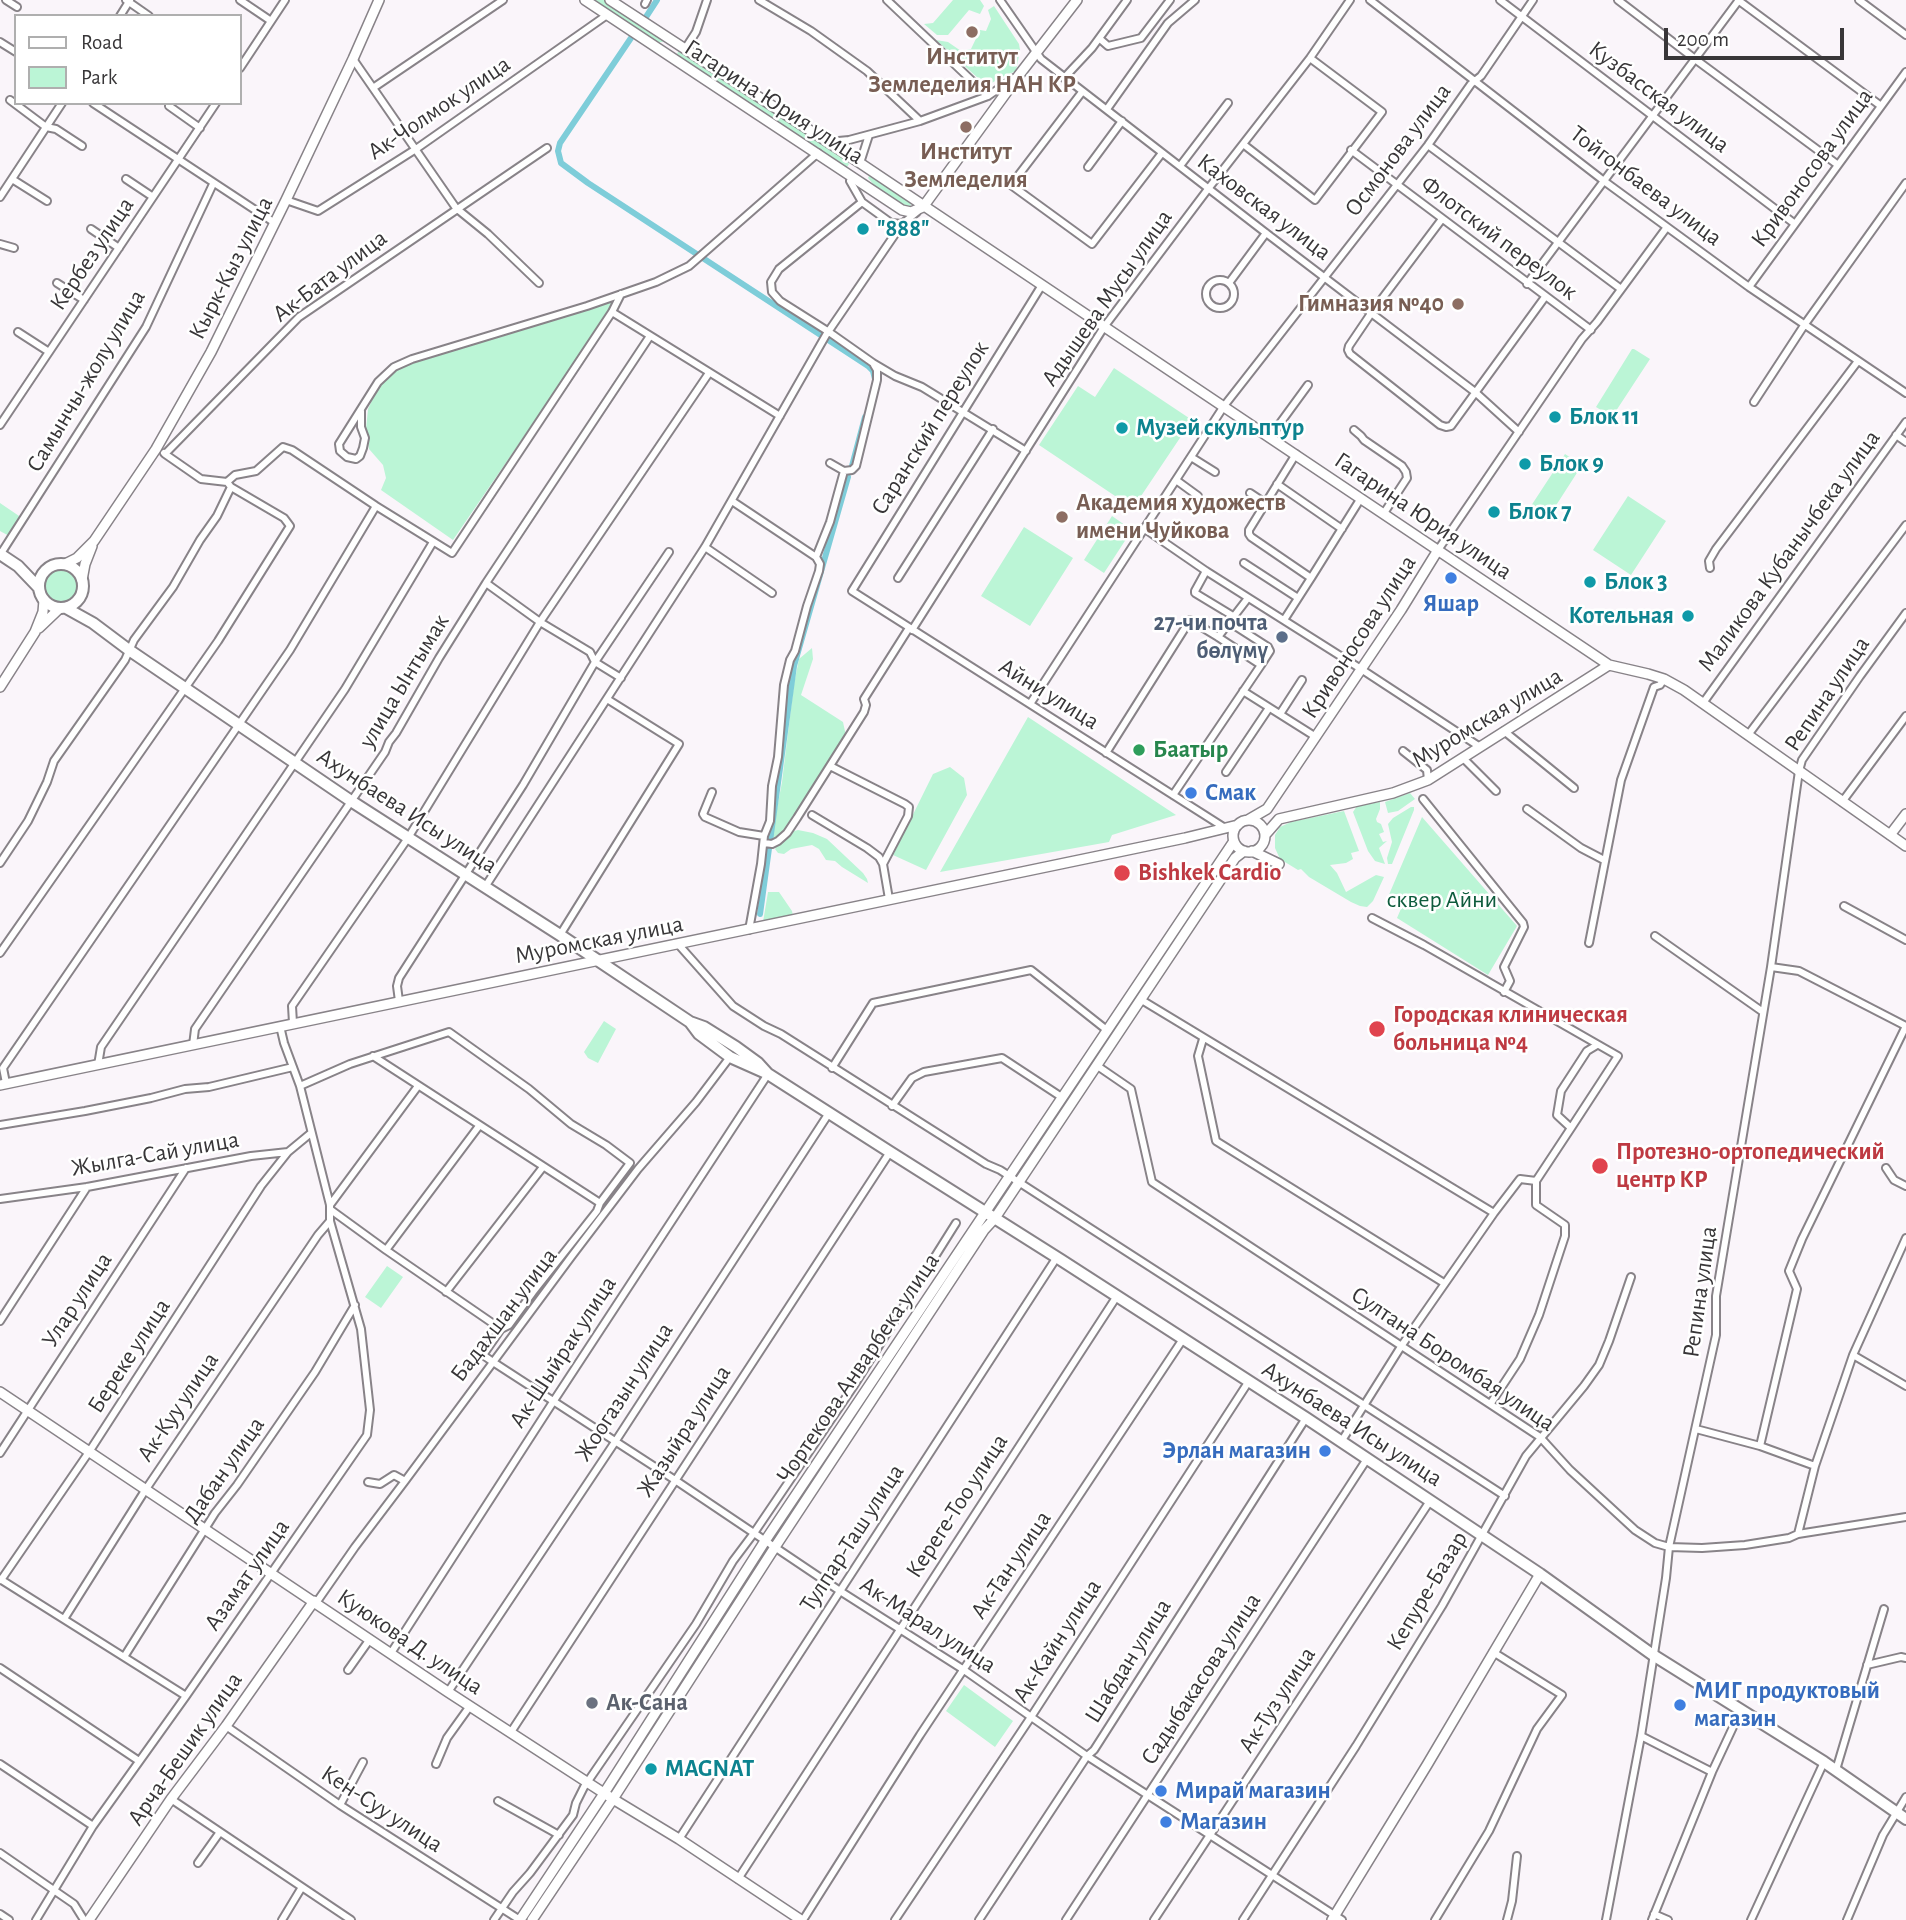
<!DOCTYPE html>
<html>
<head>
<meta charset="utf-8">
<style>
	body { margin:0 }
	#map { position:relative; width:1906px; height:1920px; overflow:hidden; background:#faf5fa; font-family:"Alegreya Sans",sans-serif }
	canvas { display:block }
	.legend { position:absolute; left:14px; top:14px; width:228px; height:91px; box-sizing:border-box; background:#fff; border:2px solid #afafaf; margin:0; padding:9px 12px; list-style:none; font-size:21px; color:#383638 }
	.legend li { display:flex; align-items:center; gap:14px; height:35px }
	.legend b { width:35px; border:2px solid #afafaf }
	.scale { position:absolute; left:1664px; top:28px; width:180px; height:32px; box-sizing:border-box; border:4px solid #383638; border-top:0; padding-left:9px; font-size:21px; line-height:24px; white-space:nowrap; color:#383638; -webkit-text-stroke:5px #fff; paint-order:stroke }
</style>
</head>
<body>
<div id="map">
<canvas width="1906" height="1920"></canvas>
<ul class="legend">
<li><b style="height:9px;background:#fff"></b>Road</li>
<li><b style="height:19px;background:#bbf5d6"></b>Park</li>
</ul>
<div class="scale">200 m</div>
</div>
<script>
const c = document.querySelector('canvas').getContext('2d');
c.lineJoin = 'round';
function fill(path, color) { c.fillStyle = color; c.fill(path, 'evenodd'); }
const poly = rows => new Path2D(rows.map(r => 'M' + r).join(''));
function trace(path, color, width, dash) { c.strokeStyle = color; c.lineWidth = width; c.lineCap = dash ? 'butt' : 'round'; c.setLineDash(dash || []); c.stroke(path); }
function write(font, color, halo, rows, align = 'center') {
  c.font = font + ' "Alegreya Sans",sans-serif'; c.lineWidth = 5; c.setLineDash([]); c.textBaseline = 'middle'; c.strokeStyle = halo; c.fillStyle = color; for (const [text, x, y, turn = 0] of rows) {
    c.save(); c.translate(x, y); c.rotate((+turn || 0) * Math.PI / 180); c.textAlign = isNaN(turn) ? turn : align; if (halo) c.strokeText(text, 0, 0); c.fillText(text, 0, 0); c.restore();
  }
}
fill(poly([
	[593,0,605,0,660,37,663,42,658,42,650,38],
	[953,0,980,0,984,6,980,14,969,10,948,35,937,35,924,24,933,23],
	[994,6,1019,44,1020,50,1016,71,1002,77,990,84,979,79,936,40,948,42,961,51,971,49,980,30,986,31,991,19,988,10],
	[678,52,683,53,845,159,849,164,847,167,843,167,686,62,677,54],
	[869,176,876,178,909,201,911,205,909,207,901,205,874,185,868,178],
	[615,301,605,318,453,540,381,490,386,478,383,465,369,449,366,429,368,409,378,387,390,373,407,365,542,324],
	[1632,349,1634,349,1650,359,1612,417,1596,407],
	[1114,368,1192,420,1133,508,1039,445,1078,386,1095,397],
	[1565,454,1582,465,1546,521,1529,509],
	[1628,496,1666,521,1631,575,1593,550],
	[0,503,22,518,11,537,0,531],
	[1112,516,1132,530,1104,573,1084,560],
	[1024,527,1073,558,1030,626,981,596],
	'43 586a18 18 0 1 1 36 0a18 18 0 1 1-36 0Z',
	[812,648,813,659,801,695,843,722,846,736,833,755,821,778,789,827,779,837,771,841,782,782,794,684,799,659],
	[1028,717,1176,815,1112,835,1109,842,940,872],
	[950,767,964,778,967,795,926,870,893,855,933,774],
	[1410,793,1415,799,1398,811,1388,813,1385,802],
	[1380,802,1380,809,1376,819,1377,822,1381,824,1384,832,1379,834,1383,842,1387,841,1379,848,1385,864,1375,861,1368,851,1353,812,1357,806],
	[1411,807,1414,807,1414,810,1392,864,1388,864,1387,858,1392,842,1388,824,1393,818],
	[1344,811,1359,851,1351,853,1353,859,1346,863,1330,865,1337,873,1346,892,1376,875,1384,877,1373,901,1367,907,1360,906,1351,902,1309,877,1301,869,1298,870,1280,859,1275,848,1275,835,1280,827,1291,822],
	[1422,817,1517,926,1488,975,1397,918,1403,904,1388,897],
	[798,830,813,833,827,839,863,873,867,879,868,883,842,867,835,861,826,860,819,849,812,845,791,849,784,854,778,853,775,849,778,844,791,832],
	[768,892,779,892,792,911,793,916,763,922],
	[604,1021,616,1029,598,1063,588,1058,584,1052],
	[387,1266,403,1277,381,1308,365,1297],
	[964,1685,1013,1721,995,1747,946,1711]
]), '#bbf5d6');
trace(poly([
	[646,17,657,0],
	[631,38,560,143,558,151,561,163,588,183,868,366,873,371,875,379],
	[852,466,865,417],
	[760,914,794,666,848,477]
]), '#7ecdd9', 6);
const street = poly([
	[6,0,17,7],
	[126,0,149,16],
	[240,0,271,21],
	[759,0,811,31,867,71,920,121],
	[887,0,988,96],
	[1000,0,1041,59,1266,233,1475,392,1519,432],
	[1370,0,1604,181,1749,287,1906,393],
	[1500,0,1795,224],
	[1618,0,1695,59,1838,165],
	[1738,0,1881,106],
	[1859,0,1906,35],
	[645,4,647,0],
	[120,16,130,0],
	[1100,39,1108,46,1141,38,1170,0],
	[0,42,16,52],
	[685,49,696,32,707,0],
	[353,59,456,208,488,234,539,283],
	[240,68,285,0],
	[1064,78,1092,48,1127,0],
	[373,88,503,0],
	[1082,92,1011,185,1092,244,1162,153],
	[10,100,46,127,56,129,82,146],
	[93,103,275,223],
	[169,106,200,128],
	[1107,109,1168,23,1195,0],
	[828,142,849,140,920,121,988,96,1014,78],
	[1243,144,1315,200,1382,112,1310,58],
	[1428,145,1621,289],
	[1351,150,1591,330],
	[860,163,869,135],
	[1180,166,1228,103],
	[1088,167,1122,121],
	[853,177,850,181,862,202,891,223,902,224],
	[12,179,47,201],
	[126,179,153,197],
	[0,197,62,103],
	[286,200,318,211,416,149,607,15],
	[862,202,779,269,771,282,772,292,780,301,829,332,873,363,895,376,922,387,1026,451],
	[1442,219,1372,312,1349,346,1348,350,1350,354,1440,425,1446,427,1451,426,1545,297],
	[91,229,119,248],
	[0,244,14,248],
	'1206 294a14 14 0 1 1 28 0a14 14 0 1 1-28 0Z',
	[57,283,84,300],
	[1229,283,1266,233],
	[1527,284,1739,0],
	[1042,285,852,591,1225,828],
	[1749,287,1906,72],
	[612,312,780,416],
	[18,332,49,352],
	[1754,402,1805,324,1906,183],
	[361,411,361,427,365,438,363,448,360,456,356,459,347,457,340,451,339,444,378,382,394,367,412,359,587,306,656,282,689,266,818,153],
	[0,425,216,103],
	[1354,430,1361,436,1364,440,1402,466,1406,472,1407,478,1384,513],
	[1896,435,1906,442],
	[1270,437,1308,385],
	[164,453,165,454,299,317,547,148],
	[1296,454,1249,530,1249,534,1251,537,1311,578,1361,498],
	[1191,457,1215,472],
	[830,463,844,471,852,470,856,466,877,380,877,370,874,365],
	[1176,480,1198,496],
	[227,482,235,475,256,471,283,447,292,450,376,506,452,553,612,312,621,294],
	[1277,484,1342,529],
	[1250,493,1265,503],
	[732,501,816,557,830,522,844,471],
	[1145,529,1206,571,1361,669,1480,747],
	[705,547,772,593],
	[1438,550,1582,339,1597,322,1667,227],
	[0,555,146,327,213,184],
	[1244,563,1298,598],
	[1710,568,1709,561,1716,549,1858,361],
	[1206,571,1195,591,1195,593,1233,616],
	[898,578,993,429],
	[486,583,540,622,590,652,595,662,621,678],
	[1284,620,1311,578],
	[1229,622,1268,647,1270,651,1261,665],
	[912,630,1104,327,1208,189,1310,58,1350,0],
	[1218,637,1248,598],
	[1243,691,1316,737],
	[1703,703,1906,422],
	[1030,704,1224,406,1428,145,1471,84,1481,76,1533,0],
	[1280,714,1302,680],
	[1504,731,1574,788],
	[1748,735,1906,525],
	[1403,751,1427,770,1428,780],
	[1106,753,1190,620,1218,637,1261,665,1173,795],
	[1463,758,1496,791],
	[830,766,905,804,909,807,908,816,883,864],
	[1226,772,1269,708],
	[712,792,703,814,705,817,739,832,764,836],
	[1423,799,1523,923,1524,927,1504,967,1510,981,1504,992],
	[1842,802,1906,716],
	[1527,809,1581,848,1604,860],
	[812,815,867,848,879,857,883,864,889,899],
	[764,843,772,844,778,841,787,833,797,818,864,712,866,705,864,699,909,628],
	[0,863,28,821,47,782,54,761,125,660,134,640,173,587,200,540,217,516,231,487],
	[485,887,705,547,826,335,902,224,917,212],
	[1844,906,1906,940],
	[1372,918,1424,945,1618,1056,1571,1128,1557,1115,1561,1091,1587,1051,1597,1045],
	[749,930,761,864,764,836,770,821,772,786,778,757,784,685,790,660,795,651,807,606,819,571,820,564,816,557],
	[560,935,679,744,607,699],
	[1655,936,1763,1012],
	[1589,943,1621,780,1654,687,1660,685,1664,679],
	[678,944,733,1006,764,1026,781,1034,986,1164,1000,1170,1505,1496],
	[0,953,218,641,290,526,284,518,231,487,227,482,201,479,165,454],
	[1140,999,1494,1213],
	[399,1001,397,986,399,978,523,785,595,662,669,552],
	[293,1023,292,1006,408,838,540,622,709,373],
	[1203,1039,1198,1056,1216,1141,1444,1283],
	[193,1045,195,1029,385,752,389,742,396,733,439,658,486,583,650,336],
	[373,1056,600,1203],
	[98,1065,101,1047,345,689,433,542],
	[1096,1065,1131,1089,1152,1182,1540,1437,1570,1470,1635,1530,1655,1543,1669,1547,1702,1548,1745,1545,1789,1538,1798,1534,1906,1517],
	[832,1068,873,1003,1031,970,1108,1031],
	[6,1083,3,1068,290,650,376,506],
	[300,1086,350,1064,449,1032,529,1089,571,1124,606,1145,630,1163,600,1203,597,1211,533,1292,509,1325,501,1329,386,1250,331,1210],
	[892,1106,912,1078,924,1072,1002,1058,1063,1098],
	[0,1125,85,1111,151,1098,185,1089,209,1087,293,1067],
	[1886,1168,1894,1180,1906,1186],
	[0,1199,87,1187,251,1156,288,1152,311,1133],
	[330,1205,418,1086],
	[386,1250,479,1126],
	[446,1292,543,1167],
	[0,1321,87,1187],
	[501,1329,483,1355,493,1362,675,1480,840,1591,964,1670,1087,1756,1342,1920],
	[1853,1355,1906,1386],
	[1491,1403,1520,1359,1539,1315,1565,1236,1565,1225,1536,1205,1536,1181],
	[1696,1429,1760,1446,1815,1466],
	[1341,1442,1402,1345,1494,1213,1520,1179,1536,1181,1571,1128],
	[1760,1446,1797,1289,1789,1271,1802,1239,1906,1026,1799,971,1771,967],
	[0,1453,186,1168],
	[368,1482,380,1484,394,1475,405,1481],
	[1798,1534,1815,1466,1853,1355,1906,1238],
	[0,1579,186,1696],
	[1,1580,89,1452,261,1186,288,1152],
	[316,1603,355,1547,405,1481,571,1257,638,1169,696,1102,730,1057],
	[64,1619,146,1489,318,1235,330,1221],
	[391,1653,553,1402,768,1074],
	[124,1657,215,1513,237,1485,315,1372,355,1305],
	[1867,1665,1901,1657,1906,1658],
	[0,1668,139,1761],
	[348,1670,370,1639],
	[448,1692,615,1442,829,1113],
	[226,1726,340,1805,520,1920],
	[511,1732,890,1152],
	[1641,1736,1712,1772],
	[0,1764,93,1826],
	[436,1764,447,1738,470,1706],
	[1836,1770,1884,1609],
	[171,1799,351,1920],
	[498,1801,559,1835],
	[340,1805,363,1762],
	[679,1839,1057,1257],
	[0,1853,74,1904,84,1920],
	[198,1863,220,1832],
	[738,1879,1117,1296],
	[0,1914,9,1920],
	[1654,1914,1668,1920],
	[36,1920,93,1826,186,1696,367,1435,370,1410,361,1329,330,1221,330,1205,300,1086,284,1043,280,1026],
	[282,1920,302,1887],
	[494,1920,513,1892,530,1873,573,1815,576,1803,584,1787,696,1624,733,1561,754,1533,853,1387,956,1223],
	[803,1920,920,1735,1183,1339],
	[895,1920,1031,1717,1249,1381],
	[979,1920,1087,1756,1094,1750,1306,1418],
	[1066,1920,1367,1459],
	[1154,1920,1430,1501],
	[1243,1920,1356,1746,1442,1606,1526,1456,1584,1386,1599,1365,1609,1341,1631,1277],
	[1435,1920,1489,1831,1537,1729,1562,1695,1493,1652],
	[1507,1920,1512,1901,1517,1856],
	[1606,1920,1641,1736,1666,1578,1669,1547,1716,1335,1716,1296,1771,967,1799,771,1802,760,1860,676,1906,613],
	[1652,1920,1712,1772,1741,1710],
	[1751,1920,1824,1762],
	[1847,1920,1883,1835,1906,1797]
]);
const secondary = poly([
	[585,0,902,210,911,212,923,207],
	[610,0,860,163,1609,665,1648,674,1664,679,1684,690,1906,846],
	[923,207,1019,75,1077,0],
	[65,564,77,558,94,541,156,449,211,352,286,200,353,59,379,0],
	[82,580,85,564,92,546],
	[39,628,60,608],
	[0,687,35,632,43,612,44,600],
	[1248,820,1267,809,1401,610,1438,550],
	'1233 836a16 16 0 1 1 32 0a16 16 0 1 1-32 0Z',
	[1265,835,1279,819,1393,793,1428,780,1609,665],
	[1890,835,1906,814],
	[1252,851,1279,864],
	[0,1085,1185,838,1238,825],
	[0,1392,448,1692,613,1799,679,1839,801,1920],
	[89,1920,171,1799,226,1726,314,1601],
	[520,1920,601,1798,765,1541,1234,841],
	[532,1920,613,1799,775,1547,984,1230,995,1218,1235,858,1244,851],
	[1332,1920,1427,1765,1540,1574]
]);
const primary = poly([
	[0,554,18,566,39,588],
	'39 586a22 22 0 1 1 44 0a22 22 0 1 1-44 0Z',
	[66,608,93,623,129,650,351,801,560,935,690,1022,704,1027,736,1047,758,1063,768,1074,890,1152,1061,1260,1306,1418,1540,1574,1653,1655,1824,1762,1906,1819],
	[690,1022,699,1034,730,1057,766,1073]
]);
trace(street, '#888388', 10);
trace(secondary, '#888388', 12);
trace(primary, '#888388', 14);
trace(street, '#fff', 6);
trace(secondary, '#fff', 9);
trace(primary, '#fff', 10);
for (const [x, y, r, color] of [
	[972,32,7,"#8d6e63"],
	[966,127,7,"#8d6e63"],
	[863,229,7,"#0f9aa8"],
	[1458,304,7,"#8d6e63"],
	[1555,417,7,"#0f9aa8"],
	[1122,428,7,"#0f9aa8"],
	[1525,464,7,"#0f9aa8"],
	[1494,512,7,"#0f9aa8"],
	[1062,517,7,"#8d6e63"],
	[1451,578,7,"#3f7fe0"],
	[1590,582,7,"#0f9aa8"],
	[1688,616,7,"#0f9aa8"],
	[1282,637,7,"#5c6f8a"],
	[1139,750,7,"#2e9e5b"],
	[1191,793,7,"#3f7fe0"],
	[1122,873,9,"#e0444e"],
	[1377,1029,9,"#e0444e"],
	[1600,1166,9,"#e0444e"],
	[1325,1451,7,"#3f7fe0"],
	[592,1703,7,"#6b7280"],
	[1680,1705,7,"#3f7fe0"],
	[651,1769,7,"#0f9aa8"],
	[1161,1791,7,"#3f7fe0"],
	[1166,1822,7,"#3f7fe0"]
]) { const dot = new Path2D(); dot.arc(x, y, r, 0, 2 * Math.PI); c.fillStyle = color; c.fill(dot); trace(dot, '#fff', 2.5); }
write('bold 24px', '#785e54', '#fff', [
	["Институт",972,57],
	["Земледелия НАН КР",972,85],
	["Институт",966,152],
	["Земледелия",966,180],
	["Гимназия №40",1444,304,"right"],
	["Академия художеств",1076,503,"left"],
	["имени Чуйкова",1076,531,"left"]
]);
write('24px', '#383638', '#fff', [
	["Кузбасская улица",1659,97,37],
	["Гагарина Юрия улица",774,102,33],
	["Ак-Чолмок улица",439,108,-34],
	["Осмонова улица",1398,150,-53],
	["Кривоносова улица",1812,168,-54],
	["Тойгонбаева улица",1646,186,37],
	["Каховская улица",1264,207,37],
	["Флотский переулок",1499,238,37],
	["Кербез улица",92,254,-56],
	["Кырк-Кыз улица",231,268,-63],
	["Ак-Бата улица",330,276,-37],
	["Адышева Мусы улица",1107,298,-55],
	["Самынчы-жолу улица",86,381,-59],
	["Саранский переулок",930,428,-58],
	["Гагарина Юрия улица",1423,516,34],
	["Маликова Кубанычбека улица",1789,551,-54],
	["Кривоносова улица",1359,637,-57],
	["улица Ынтымак",404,681,-59],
	["Айни улица",1049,694,32],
	["Репина улица",1827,694,-56],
	["Муромская улица",1487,718,-31],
	["Ахунбаева Исы улица",407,811,33],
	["Муромская улица",599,940,-11],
	["Жылга-Сай улица",155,1154,-10],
	["Репина улица",1700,1292,-82],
	["Улар улица",77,1300,-57],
	["Бадахшан улица",504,1315,-53],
	["Ак-Шыйрак улица",563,1352,-57],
	["Береке улица",129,1356,-57],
	["Султана Боромбая улица",1453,1359,34],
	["Чортекова Анварбека улица",858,1368,-56],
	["Жоогазын улица",624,1392,-57],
	["Ак-Куу улица",178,1407,-56],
	["Ахунбаева Исы улица",1352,1424,33],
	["Жазыйра улица",684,1431,-57],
	["Дабан улица",224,1470,-55],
	["Кереге-Тоо улица",957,1506,-57],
	["Тулпар-Таш улица",852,1538,-57],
	["Ак-Тан улица",1011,1565,-56],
	["Азамат улица",247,1575,-55],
	["Кепуре-Базар",1427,1591,-59],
	["Ак-Марал улица",928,1625,33],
	["Ак-Кайн улица",1057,1641,-57],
	["Куюкова Д. улица",410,1642,34],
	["Шабдан улица",1128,1661,-58],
	["Садыбакасова улица",1201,1679,-57],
	["Ак-Туз улица",1277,1700,-57],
	["Арча-Бешик улица",185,1749,-55],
	["Кен-Суу улица",382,1809,33]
]);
write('bold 24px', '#0d838f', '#fff', [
	["\"888\"",877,229],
	["Блок 11",1569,417],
	["Музей скульптур",1136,428],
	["Блок 9",1539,464],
	["Блок 7",1508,512],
	["Блок 3",1604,582],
	["Котельная",1674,616,"right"],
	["MAGNAT",665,1769]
], 'left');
write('bold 24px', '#366cbe', '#fff', [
	["Яшар",1451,604,"center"],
	["Смак",1205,793],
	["Эрлан магазин",1311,1451,"right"],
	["МИГ продуктовый",1694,1691],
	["магазин",1694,1719],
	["Мирай магазин",1175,1791],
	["Магазин",1180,1822]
], 'left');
write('bold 24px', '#4e5e75', '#fff', [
	["27-чи почта",1268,623],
	["бөлүмү",1268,651]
], 'right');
write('bold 24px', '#27864d', '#fff', [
	["Баатыр",1153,750]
], 'left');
write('bold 24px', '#be3a42', '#fff', [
	["Bishkek Cardio",1138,873],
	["Городская клиническая",1393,1015],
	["больница №4",1393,1043],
	["Протезно-ортопедический",1616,1152],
	["центр КР",1616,1180]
], 'left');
write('24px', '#0e5c3d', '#fff', [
	["сквер Айни",1442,900]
]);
write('bold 24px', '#5b616d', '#fff', [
	["Ак-Сана",606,1703]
], 'left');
</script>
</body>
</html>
